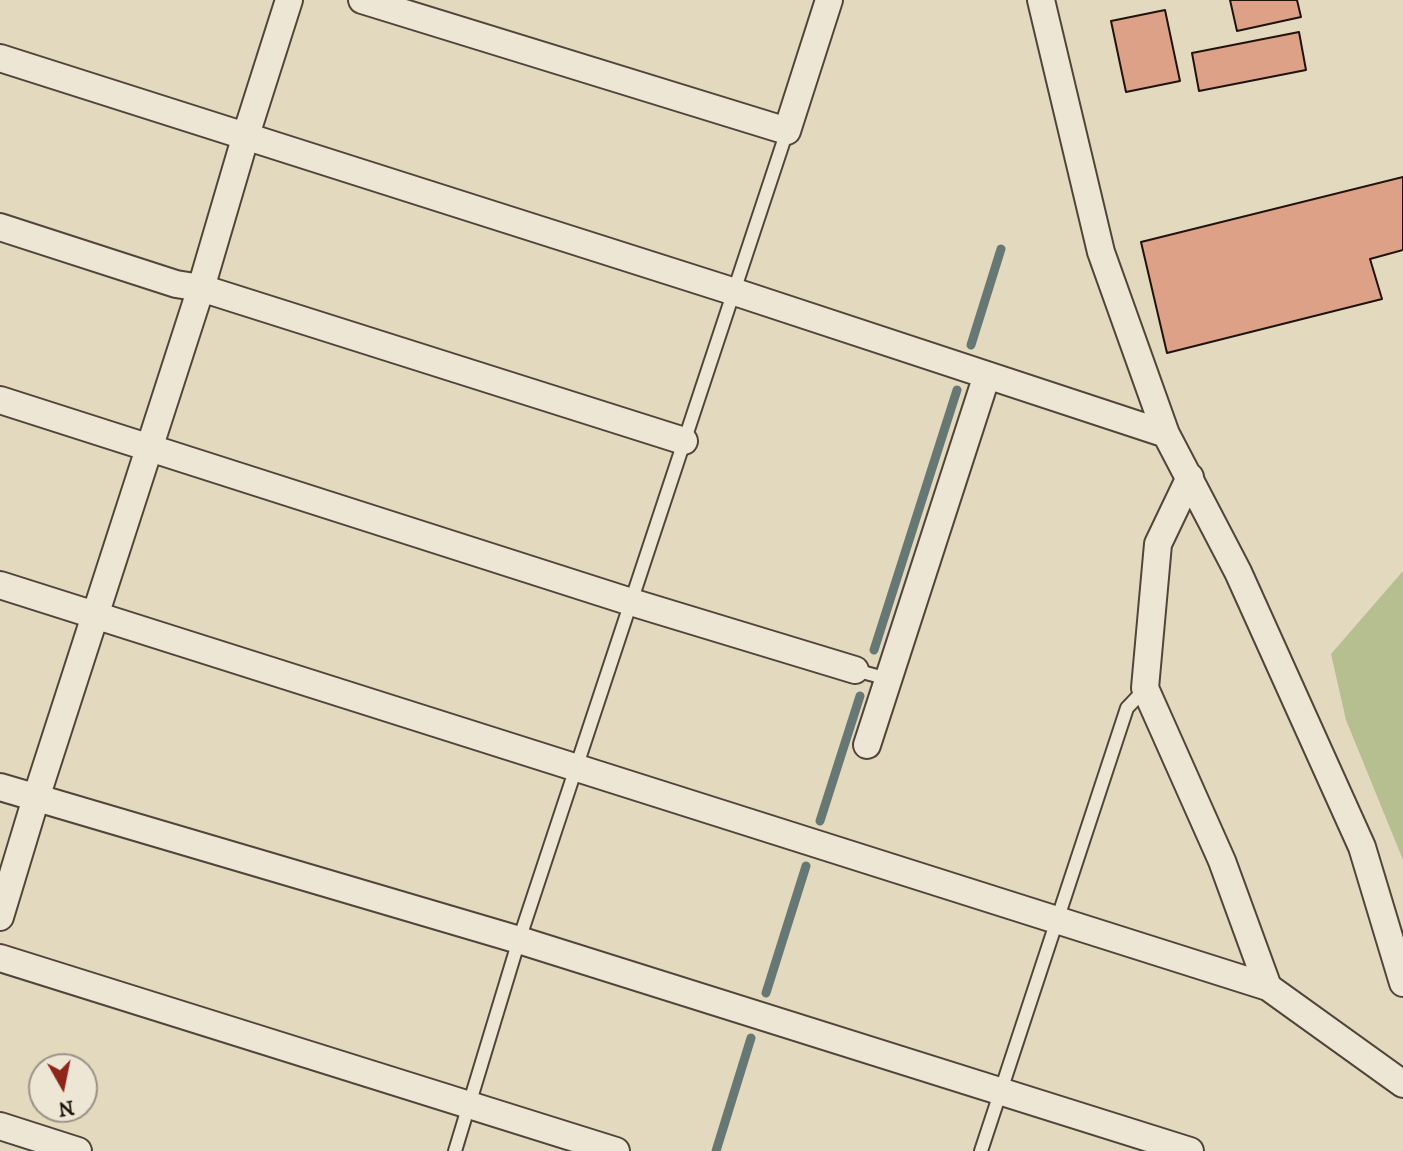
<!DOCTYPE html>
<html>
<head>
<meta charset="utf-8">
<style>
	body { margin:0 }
	#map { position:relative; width:1403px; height:1151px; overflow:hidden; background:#e3d9be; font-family:"IM FELL DW Pica",serif }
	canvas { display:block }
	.north { position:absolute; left:28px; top:1053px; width:70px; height:70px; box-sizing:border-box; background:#ede6d5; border:2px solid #9b9285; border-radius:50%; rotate:171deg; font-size:19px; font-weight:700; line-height:28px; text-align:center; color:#20130e }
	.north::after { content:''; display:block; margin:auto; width:24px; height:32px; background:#8f2418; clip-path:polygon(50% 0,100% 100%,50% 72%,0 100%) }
</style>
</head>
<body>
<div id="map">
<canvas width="1403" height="1151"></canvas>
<div class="north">N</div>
</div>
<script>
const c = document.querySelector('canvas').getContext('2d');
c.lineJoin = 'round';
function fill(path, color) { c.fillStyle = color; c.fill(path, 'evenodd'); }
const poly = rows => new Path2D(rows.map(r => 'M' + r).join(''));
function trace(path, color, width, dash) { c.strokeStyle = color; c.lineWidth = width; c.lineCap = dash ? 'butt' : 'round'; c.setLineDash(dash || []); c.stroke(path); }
fill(poly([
	[1403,571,1403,860,1346,720,1331,654]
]), '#b6bf90');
trace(poly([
	[971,345,1001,249],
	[874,650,957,390],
	[820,821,860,696],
	[766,993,806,866],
	[716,1151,751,1038]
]), '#677773', 9);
const building = poly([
	[1230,0,1297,0,1301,17,1237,31,1230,0],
	[1165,10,1180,81,1126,92,1111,21,1165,10],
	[1299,32,1306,70,1199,91,1192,53,1299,32],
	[1403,177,1403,250,1370,259,1382,299,1167,353,1141,242,1403,177]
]);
fill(building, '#dca187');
trace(building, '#20130e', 2);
const lane = poly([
	[855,670,888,679],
	[455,1151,519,940,787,131],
	[981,1151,1127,708,1145,689]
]);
const street = poly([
	[362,0,787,131,829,0],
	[1041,0,1101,252,1166,434,1238,572,1362,847,1403,983],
	[0,58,735,292,1166,434],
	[0,227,176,284,201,288,684,441],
	[0,400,631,602,855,670],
	[1190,477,1158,544,1145,688,1222,861,1268,987,1403,1084],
	[0,585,1268,987],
	[867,745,987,375],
	[0,787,519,940,1190,1151],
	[0,917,36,798,201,288,246,135,289,0],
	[0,958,616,1151],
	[0,1126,78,1151]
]);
trace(lane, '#51443a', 16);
trace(street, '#51443a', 30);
trace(lane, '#ede6d5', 12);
trace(street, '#ede6d5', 26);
</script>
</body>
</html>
